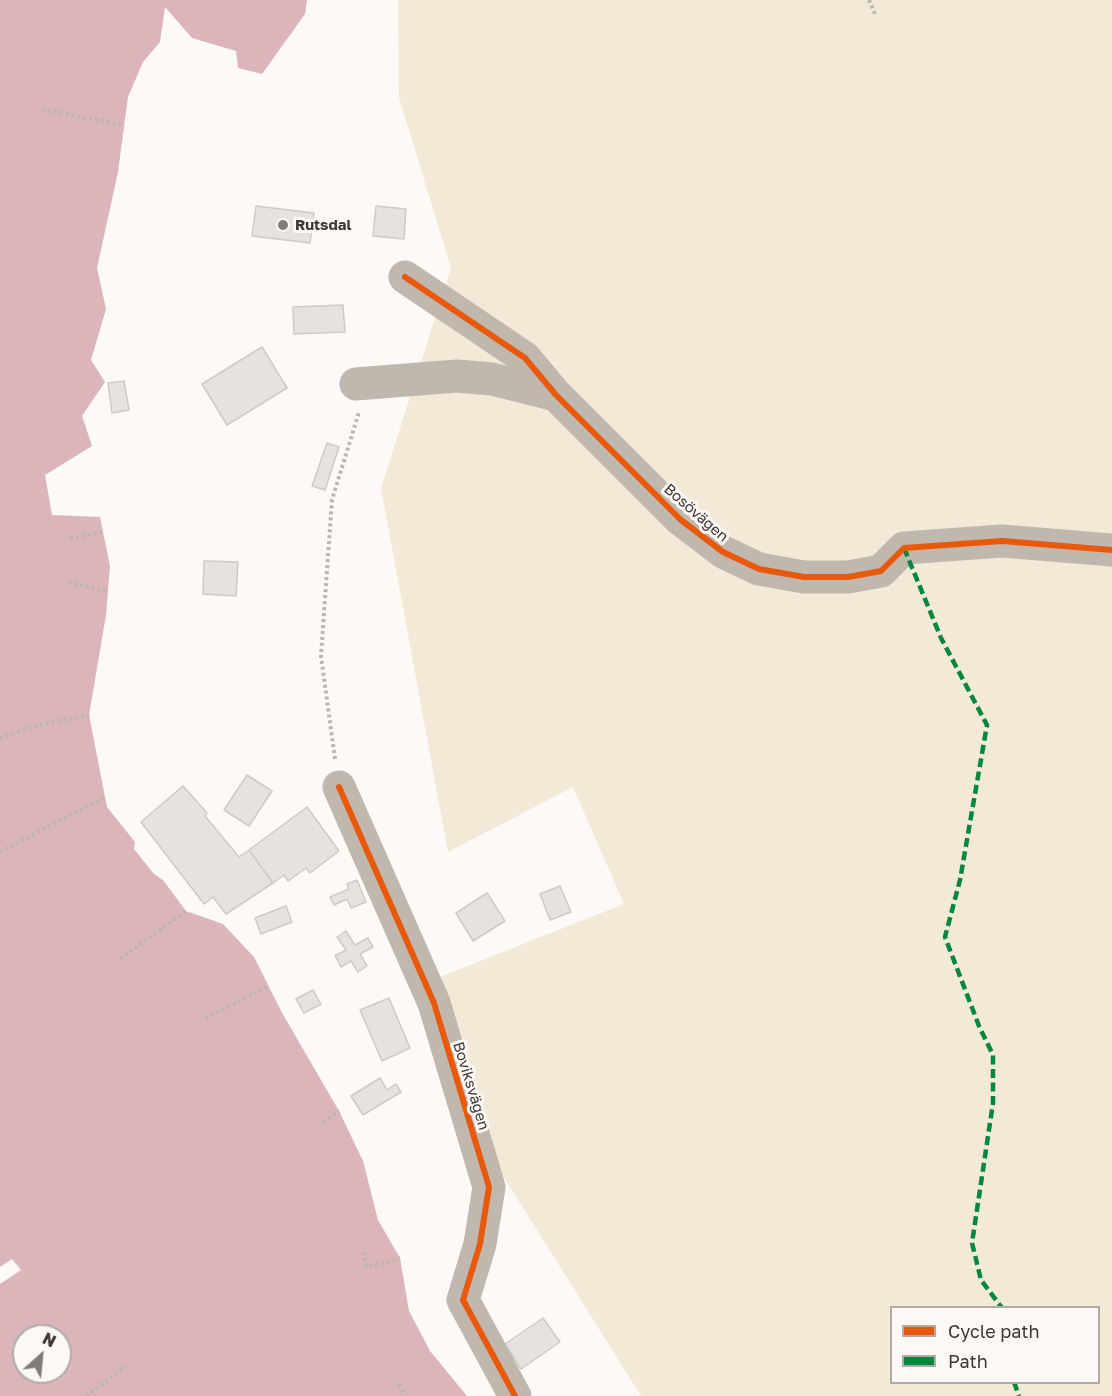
<!DOCTYPE html>
<html>
<head>
<meta charset="utf-8">
<style>
	body { margin:0 }
	#map { position:relative; width:1112px; height:1396px; overflow:hidden; background:#fcf9f7; font-family:"Golos Text",sans-serif }
	canvas { display:block }
	.legend { position:absolute; left:890px; top:1306px; width:210px; height:78px; box-sizing:border-box; background:#fef8f5; border:2px solid #b0aba9; margin:0; padding:8px 10px; list-style:none; font-size:18px; color:#3b3836 }
	.legend li { display:flex; align-items:center; gap:12px; height:30px }
	.legend b { width:30px; border:2px solid #b0aba9 }
	.north { position:absolute; left:12px; top:1324px; width:60px; height:60px; box-sizing:border-box; background:#fef8f5; border:2px solid #b0aba9; border-radius:50%; rotate:27deg; font-size:16px; font-weight:700; line-height:24px; text-align:center; color:#3b3836 }
	.north::after { content:''; display:block; margin:auto; width:21px; height:27px; background:#7f7c7a; clip-path:polygon(50% 0,100% 100%,50% 72%,0 100%) }
</style>
</head>
<body>
<div id="map">
<canvas width="1112" height="1396"></canvas>
<ul class="legend">
<li><b style="height:8px;background:#e8590c"></b>Cycle path</li>
<li><b style="height:8px;background:#00873e"></b>Path</li>
</ul>
<div class="north">N</div>
</div>
<script>
const c = document.querySelector('canvas').getContext('2d');
c.lineJoin = 'round';
function fill(path, color) { c.fillStyle = color; c.fill(path, 'evenodd'); }
const poly = rows => new Path2D(rows.map(r => 'M' + r).join(''));
function trace(path, color, width, dash) { c.strokeStyle = color; c.lineWidth = width; c.lineCap = dash ? 'butt' : 'round'; c.setLineDash(dash || []); c.stroke(path); }
function write(font, color, halo, rows, align = 'center') {
  c.font = font + ' "Golos Text",sans-serif'; c.lineWidth = 6; c.setLineDash([]); c.textBaseline = 'middle'; c.strokeStyle = halo; c.fillStyle = color; for (const [text, x, y, turn = 0] of rows) {
    c.save(); c.translate(x, y); c.rotate((+turn || 0) * Math.PI / 180); c.textAlign = isNaN(turn) ? turn : align; if (halo) c.strokeText(text, 0, 0); c.fillText(text, 0, 0); c.restore();
  }
}
fill(poly([
	[398,0,1112,0,1112,1396,641,1396,498,1168,435,979,624,904,573,787,448,852,381,488,451,268,399,97],
	[892,1308,1098,1308,1098,1382,892,1382]
]), '#f2e9d6');
fill(poly([
	[0,0,307,0,305,14,262,74,238,68,236,51,192,38,165,7,160,42,143,62,128,97,118,172,97,268,106,309,91,360,105,382,82,416,92,446,45,475,52,515,100,517,110,566,106,615,89,715,107,807,135,842,134,849,154,874,163,880,186,911,223,924,254,957,281,1011,339,1111,363,1161,378,1220,400,1258,409,1311,430,1351,467,1396,0,1396],
	[24,1336,60,1336,60,1372,24,1372]
]), '#dcb5ba');
fill(poly([
	[12,1259,21,1270,0,1284,0,1267]
]), '#fcf9f7');
const building = poly([
	[256,206,314,213,310,243,252,236,256,206],
	[376,206,406,209,404,239,373,236,376,206],
	[343,305,345,332,294,334,293,307,343,305],
	[262,347,287,388,227,425,202,384,262,347],
	[124,381,129,410,112,413,108,383,124,381],
	[327,443,339,447,325,490,312,486,327,443],
	[204,561,238,562,236,596,203,594,204,561],
	[247,775,272,791,249,826,224,810,247,775],
	[183,786,207,813,205,816,239,857,249,850,273,883,226,914,213,897,204,904,141,822,183,786],
	[307,807,339,851,310,873,306,868,288,881,284,875,273,883,249,850,307,807],
	[357,880,366,902,351,908,347,899,334,905,330,897,349,889,347,884,357,880],
	[560,886,571,912,550,920,540,894,560,886],
	[487,893,505,921,473,941,456,913,487,893],
	[286,906,292,922,261,934,255,918,286,906],
	[346,931,355,945,368,938,373,947,360,954,367,966,358,972,351,961,341,967,335,956,346,950,337,937,346,931],
	[313,990,321,1004,304,1013,296,999,313,990],
	[389,998,410,1048,382,1061,360,1010,389,998],
	[380,1078,387,1090,396,1084,401,1092,363,1115,351,1096,380,1078],
	[543,1318,560,1342,521,1369,505,1344,543,1318]
]);
fill(building, '#e5e2e0');
trace(building, '#cecac9', 1.5);
trace(poly([
	[869,0,875,14],
	[42,109,123,125],
	[70,538,103,532],
	[68,583,108,591],
	[0,738,42,724,89,715],
	[335,759,321,656,332,500,359,412],
	[0,852,104,797],
	[120,959,186,911],
	[206,1018,269,986],
	[323,1122,339,1111],
	[363,1252,367,1267,400,1258],
	[399,1384,405,1396],
	[86,1396,126,1366]
]), '#bcb6af', 4, [3, 3]);
trace(poly([
	[405,277,525,358,556,395,681,520,723,552,759,569,804,577,848,577,881,571,904,548,1002,541,1112,550],
	[356,384,457,376,492,379,556,395],
	[339,787,434,1003,489,1187,480,1244,463,1300,515,1396]
]), '#c0b8af', 33);
trace(poly([
	[904,548,941,638,987,725,960,880,945,937,979,1026,993,1055,993,1103,972,1243,981,1280,1002,1308],
	[1014,1382,1019,1396]
]), '#00873e', 4.5, [9, 4.5]);
trace(poly([
	[405,277,525,358,556,395,681,520,723,552,759,569,804,577,848,577,881,571,904,548,1002,541,1112,550],
	[339,787,434,1003,489,1187,480,1244,463,1300,515,1396]
]), '#e8590c', 6);
for (const [x, y, r, color] of [
	[283,225,6,"#7f7c7a"]
]) { const dot = new Path2D(); dot.arc(x, y, r, 0, 2 * Math.PI); c.fillStyle = color; c.fill(dot); trace(dot, '#fef8f5', 2); }
write('bold 15px', '#3b3836', '#fef8f5', [
	["Rutsdal",295,225]
], 'left');
write('15px', '#3b3836', '#fef8f5', [
	["Bosövägen",696,513,41],
	["Boviksvägen",471,1086,73]
]);
</script>
</body>
</html>
